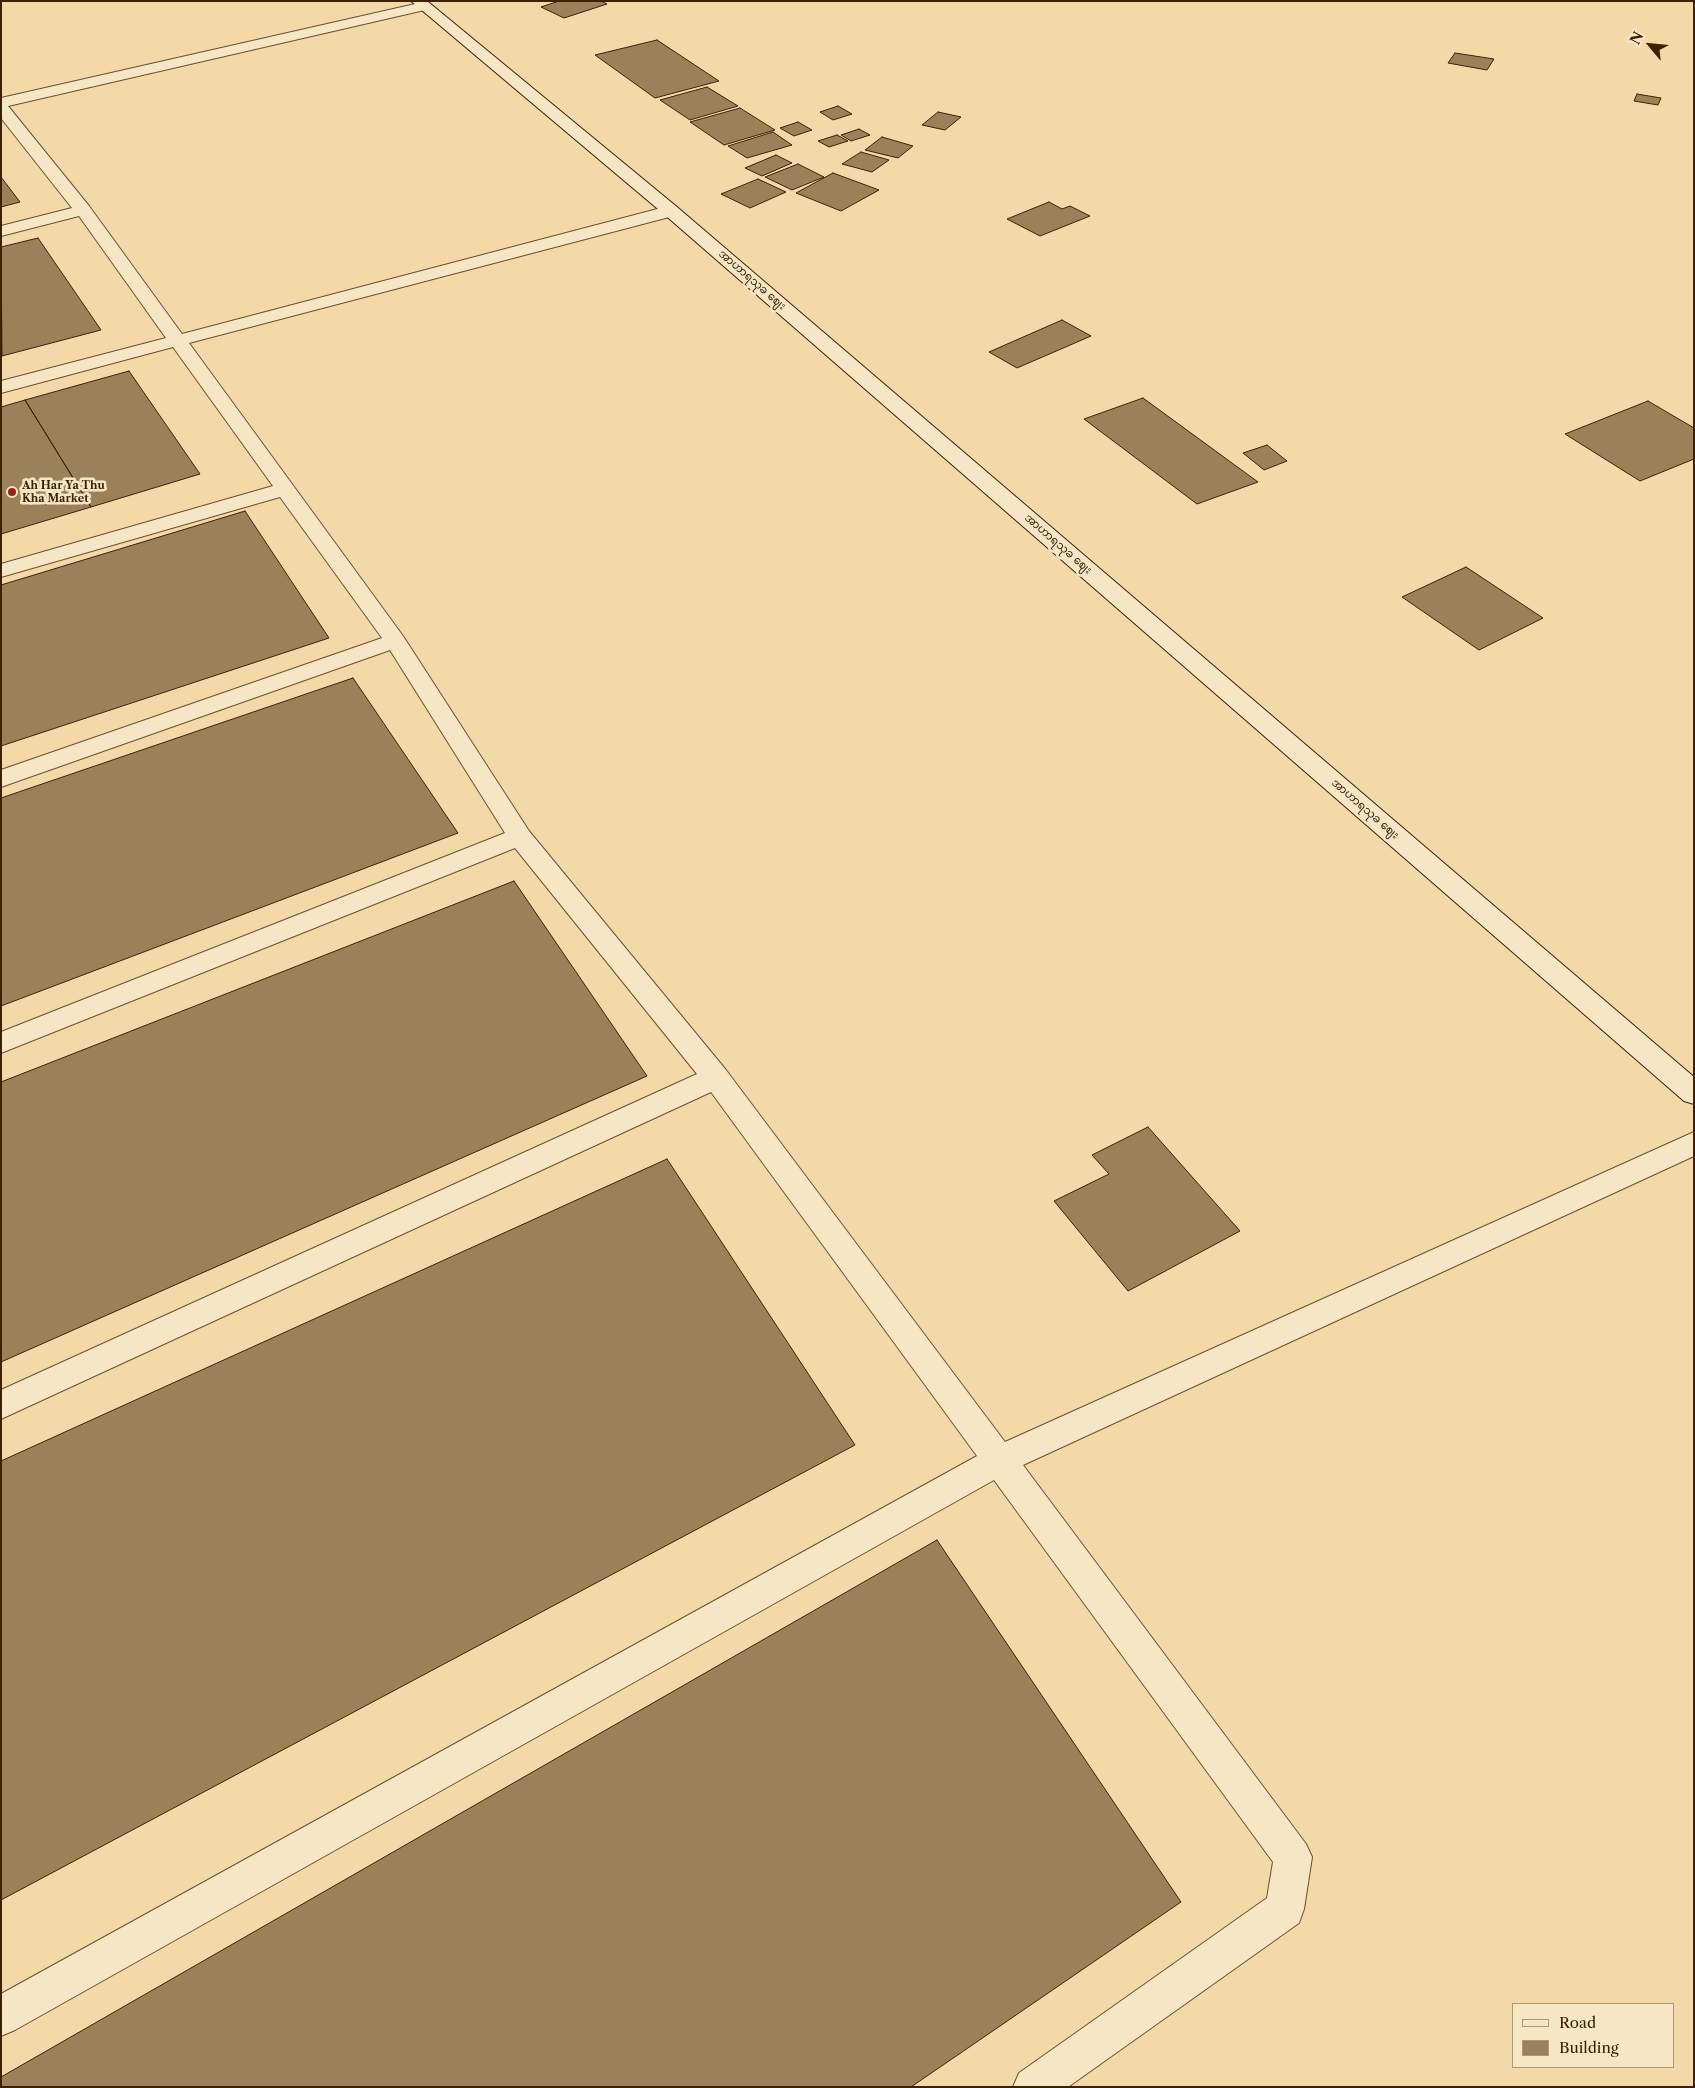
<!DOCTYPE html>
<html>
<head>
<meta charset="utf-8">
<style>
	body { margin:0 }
	#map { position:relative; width:1695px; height:2088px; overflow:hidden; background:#f3d9a8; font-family:"Libre Caslon Text",serif }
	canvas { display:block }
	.frame { position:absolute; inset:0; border:2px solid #3c2203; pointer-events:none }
	.legend { position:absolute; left:1512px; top:2003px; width:162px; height:65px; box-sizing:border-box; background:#f7e6c6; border:1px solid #ac9878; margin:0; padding:6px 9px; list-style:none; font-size:15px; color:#3c2203 }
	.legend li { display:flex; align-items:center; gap:10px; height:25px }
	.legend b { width:25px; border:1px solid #ac9878 }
	.north { position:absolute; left:1625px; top:20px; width:50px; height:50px; -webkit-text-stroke:4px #f7e6c6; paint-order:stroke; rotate:298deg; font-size:14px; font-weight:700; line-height:20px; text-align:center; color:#3c2203 }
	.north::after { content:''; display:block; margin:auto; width:18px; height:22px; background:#3c2203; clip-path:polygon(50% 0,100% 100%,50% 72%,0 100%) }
</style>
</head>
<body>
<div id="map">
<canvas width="1695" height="2088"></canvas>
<div class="frame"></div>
<ul class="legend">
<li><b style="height:6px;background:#f7e6c6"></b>Road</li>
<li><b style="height:14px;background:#9b8159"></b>Building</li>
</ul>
<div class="north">N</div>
</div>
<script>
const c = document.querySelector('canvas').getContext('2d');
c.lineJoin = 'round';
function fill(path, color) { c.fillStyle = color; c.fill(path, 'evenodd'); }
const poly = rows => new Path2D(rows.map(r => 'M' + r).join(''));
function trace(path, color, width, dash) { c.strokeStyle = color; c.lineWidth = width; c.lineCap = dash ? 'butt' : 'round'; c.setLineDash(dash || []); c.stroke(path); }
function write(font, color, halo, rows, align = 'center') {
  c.font = font + ' "Libre Caslon Text","Noto Sans Myanmar",serif'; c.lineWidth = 5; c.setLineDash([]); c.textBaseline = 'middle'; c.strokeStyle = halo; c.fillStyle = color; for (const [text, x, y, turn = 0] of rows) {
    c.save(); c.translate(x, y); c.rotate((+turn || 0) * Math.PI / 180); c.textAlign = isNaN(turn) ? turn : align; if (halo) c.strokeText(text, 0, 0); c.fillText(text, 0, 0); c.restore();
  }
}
const building = poly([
	[559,1,601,1,607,4,564,18,541,7,559,1],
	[657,40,719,81,655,98,595,55,657,40],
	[1455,53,1494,59,1487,70,1448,63,1455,53],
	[707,87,738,106,690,120,660,100,707,87],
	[1637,94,1661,98,1658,105,1634,101,1637,94],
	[838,106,852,114,833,120,820,112,838,106],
	[740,108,775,130,724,145,690,122,740,108],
	[938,112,961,117,945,130,922,125,938,112],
	[798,122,812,130,794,136,780,128,798,122],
	[859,129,870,135,851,141,841,135,859,129],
	[773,132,792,145,747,158,728,146,773,132],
	[837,135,848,141,829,147,818,141,837,135],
	[882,137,913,146,898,158,865,150,882,137],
	[861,152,889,160,872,172,842,164,861,152],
	[776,155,792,163,762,176,745,168,776,155],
	[798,164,824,177,792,190,765,177,798,164],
	[833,173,879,190,841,211,796,193,833,173],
	[1,177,20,202,1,207,1,177],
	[758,179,786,192,750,208,721,194,758,179],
	[1049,202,1062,209,1070,206,1090,216,1040,236,1007,219,1049,202],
	[38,238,101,330,2,356,1,247,38,238],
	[1062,320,1091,336,1017,368,989,352,1062,320],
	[129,371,200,474,91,507,25,400,129,371],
	[1143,398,1258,482,1197,504,1084,419,1143,398],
	[25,400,91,507,1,534,1,407,25,400],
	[1648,401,1694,428,1694,459,1640,481,1565,434,1648,401],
	[1267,445,1287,461,1264,470,1243,453,1267,445],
	[245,511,329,638,1,746,1,585,245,511],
	[1466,567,1543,618,1479,650,1402,597,1466,567],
	[353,678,458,833,1,1006,1,798,353,678],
	[514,881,647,1076,1,1362,1,1082,514,881],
	[1148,1127,1240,1231,1128,1291,1054,1201,1109,1174,1092,1155,1148,1127],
	[667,1159,855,1445,1,1900,1,1461,667,1159],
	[937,1540,1181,1902,911,2087,1,2087,1,2077,937,1540]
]);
fill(building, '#9b8159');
trace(building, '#3c2203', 1);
const lane = poly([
	[424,2,429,3,431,6,429,9,8,106,89,206,182,334,665,207,677,207,679,211,677,215,189,343,403,636,529,831,726,1070,1005,1442,1694,1132,1694,1156,1023,1465,1306,1844,1312,1857,1304,1909,1299,1923,1068,2087,1013,2087,1019,2073,1267,1898,1273,1862,994,1480,15,2030,1,2036,1,1994,977,1456,711,1092,1,1419,1,1390,697,1074,515,848,1,1053,1,1032,505,833,390,650,1,787,1,770,382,638,280,497,1,577,1,564,273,486,173,347,1,393,1,381,166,338,79,216,1,236,1,226,72,208,1,118,1,98,424,2]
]);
const secondary = poly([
	[411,1,427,1,677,207,1694,1077,1694,1104,1684,1101,665,215,411,1]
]);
trace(lane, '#6a502c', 2);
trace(secondary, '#3c2203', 2);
fill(lane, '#f7e6c6');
fill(secondary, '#f7e6c6');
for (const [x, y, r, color] of [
	[12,492,5,"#8f2418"]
]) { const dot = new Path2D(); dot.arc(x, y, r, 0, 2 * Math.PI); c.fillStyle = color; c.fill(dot); trace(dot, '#f7e6c6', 2); }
write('11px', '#3c2203', '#f7e6c6', [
	["အာဟာရသုခ ဈေး",752,280,41],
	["အာဟာရသုခ ဈေး",1058,544,41],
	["အာဟာရသုခ ဈေး",1365,809,41]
]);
write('bold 11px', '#3c2203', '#f7e6c6', [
	["Ah Har Ya Thu",22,486],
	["Kha Market",22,499]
], 'left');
</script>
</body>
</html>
